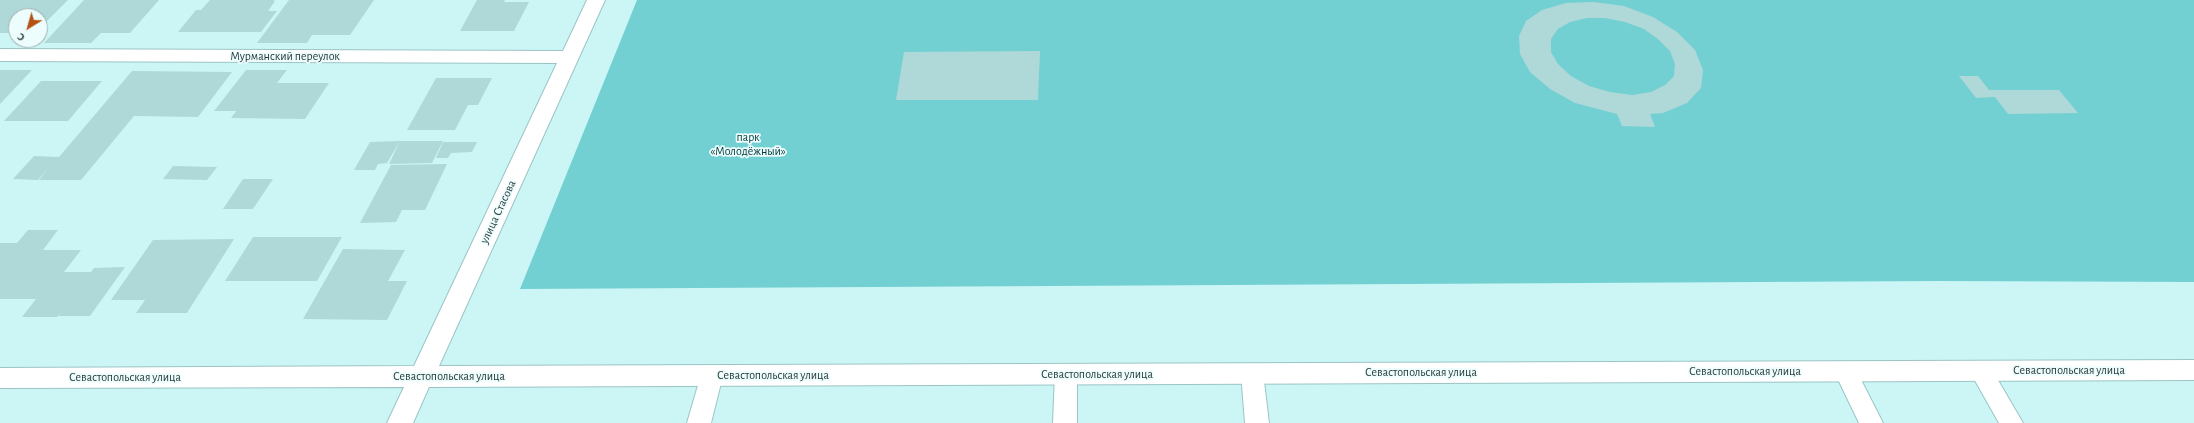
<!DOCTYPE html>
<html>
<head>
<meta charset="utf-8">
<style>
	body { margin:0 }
	#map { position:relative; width:2194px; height:423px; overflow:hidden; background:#ccf6f6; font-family:"Alegreya Sans",sans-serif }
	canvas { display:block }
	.north { position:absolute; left:8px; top:8px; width:40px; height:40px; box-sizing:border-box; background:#edfdfd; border:1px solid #9fafaf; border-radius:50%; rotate:217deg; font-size:11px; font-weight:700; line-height:16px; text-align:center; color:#2b3b3b }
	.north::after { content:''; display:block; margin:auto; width:14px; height:18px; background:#b35211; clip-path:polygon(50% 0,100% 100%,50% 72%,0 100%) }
</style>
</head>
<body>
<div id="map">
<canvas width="2194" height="423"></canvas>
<div class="north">С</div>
</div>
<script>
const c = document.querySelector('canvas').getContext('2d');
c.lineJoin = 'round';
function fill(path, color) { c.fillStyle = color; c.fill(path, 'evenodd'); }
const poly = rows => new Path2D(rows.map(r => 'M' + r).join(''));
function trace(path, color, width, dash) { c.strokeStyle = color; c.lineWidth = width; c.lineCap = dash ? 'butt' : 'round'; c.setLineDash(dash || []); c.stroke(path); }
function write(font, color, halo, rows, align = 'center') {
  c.font = font + ' "Alegreya Sans",sans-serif'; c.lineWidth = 3.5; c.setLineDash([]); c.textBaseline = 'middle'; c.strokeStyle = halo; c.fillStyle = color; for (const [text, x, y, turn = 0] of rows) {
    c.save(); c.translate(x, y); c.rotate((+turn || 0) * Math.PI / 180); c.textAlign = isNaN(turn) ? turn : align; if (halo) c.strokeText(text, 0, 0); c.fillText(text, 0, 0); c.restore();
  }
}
fill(poly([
	[637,0,2194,0,2194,282,1939,281,520,289]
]), '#73d0d2');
fill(poly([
	[0,0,68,0,40,28,40,16,16,16,16,33,0,33],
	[84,0,159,0,130,33,101,33,91,43,44,43],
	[210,0,273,0,275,1,268,11,277,11,261,32,178,32,196,10,201,10],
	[289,0,374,0,350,35,312,35,307,43,257,43],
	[477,0,505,0,504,2,529,2,514,31,460,31],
	[1593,2,1624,6,1653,17,1677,32,1695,50,1703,70,1701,88,1687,103,1663,113,1650,114,1655,127,1622,126,1617,114,1575,103,1550,89,1530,72,1520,54,1519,36,1526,21,1542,10,1566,3],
	[1587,18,1605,18,1625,22,1644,29,1659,40,1670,51,1675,64,1674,76,1665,85,1651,92,1632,95,1610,92,1589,86,1571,76,1558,64,1551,52,1551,39,1558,29,1570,22],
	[1040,51,1038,100,896,100,904,52],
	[0,70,32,70,0,104],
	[246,70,287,70,277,83,329,83,305,119,231,118,236,111,214,111],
	[132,71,232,72,198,117,134,116,81,180,39,180,48,168,38,180,13,179,34,156,59,157],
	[1959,76,1978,76,1989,90,2059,90,2078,113,2008,114,1995,97,1976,98],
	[436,78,492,78,478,105,468,105,455,130,407,130],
	[41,81,102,81,68,121,4,121],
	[400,141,443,141,432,163,389,164],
	[400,141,387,163,378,164,375,170,354,170,370,142],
	[443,142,477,142,472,152,451,153,448,158,436,158],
	[447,164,425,210,402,210,396,222,360,223,391,165],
	[173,166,217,167,207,180,163,179],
	[243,179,273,179,253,209,223,209],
	[28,230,58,230,43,250,81,250,64,272,91,272,94,268,125,267,90,316,58,316,64,307,57,317,22,317,36,299,0,299,0,243,17,243],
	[253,237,342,237,317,281,225,281],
	[234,239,187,313,136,313,145,300,111,300,153,240],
	[343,249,405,250,388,281,407,281,387,320,303,319]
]), '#afd8d8');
const lane = poly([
	[1980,361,1988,363,2023,423,1999,423,1969,370,1972,363,1980,361],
	[1845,362,1853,364,1883,423,1859,423,1834,371,1837,364,1845,362],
	[1252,364,1260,366,1263,373,1269,423,1245,423,1241,373,1244,366,1252,364],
	[1066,365,1074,367,1077,374,1077,423,1053,423,1055,374,1058,367,1066,365],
	[712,366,720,368,723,375,711,423,687,423,701,375,704,368,712,366]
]);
const street = poly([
	[587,0,605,0,439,366,2194,360,2194,380,429,387,413,423,387,423,404,387,0,388,0,368,414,366,557,63,0,61,0,49,563,51,587,0]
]);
trace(lane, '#9cc4c5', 2);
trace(street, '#9cc4c5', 2);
fill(lane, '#fff');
fill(street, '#fff');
write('12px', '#2b3b3b', '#edfdfd', [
	["Мурманский переулок",285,56],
	["улица Стасова",498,212,-65],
	["Севастопольская улица",2069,370],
	["Севастопольская улица",1745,371],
	["Севастопольская улица",1421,372],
	["Севастопольская улица",1097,374],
	["Севастопольская улица",773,375],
	["Севастопольская улица",449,376],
	["Севастопольская улица",125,377]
]);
write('12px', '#01393a', '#edfdfd', [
	["парк",748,137],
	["«Молодёжный»",748,151]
]);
</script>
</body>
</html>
